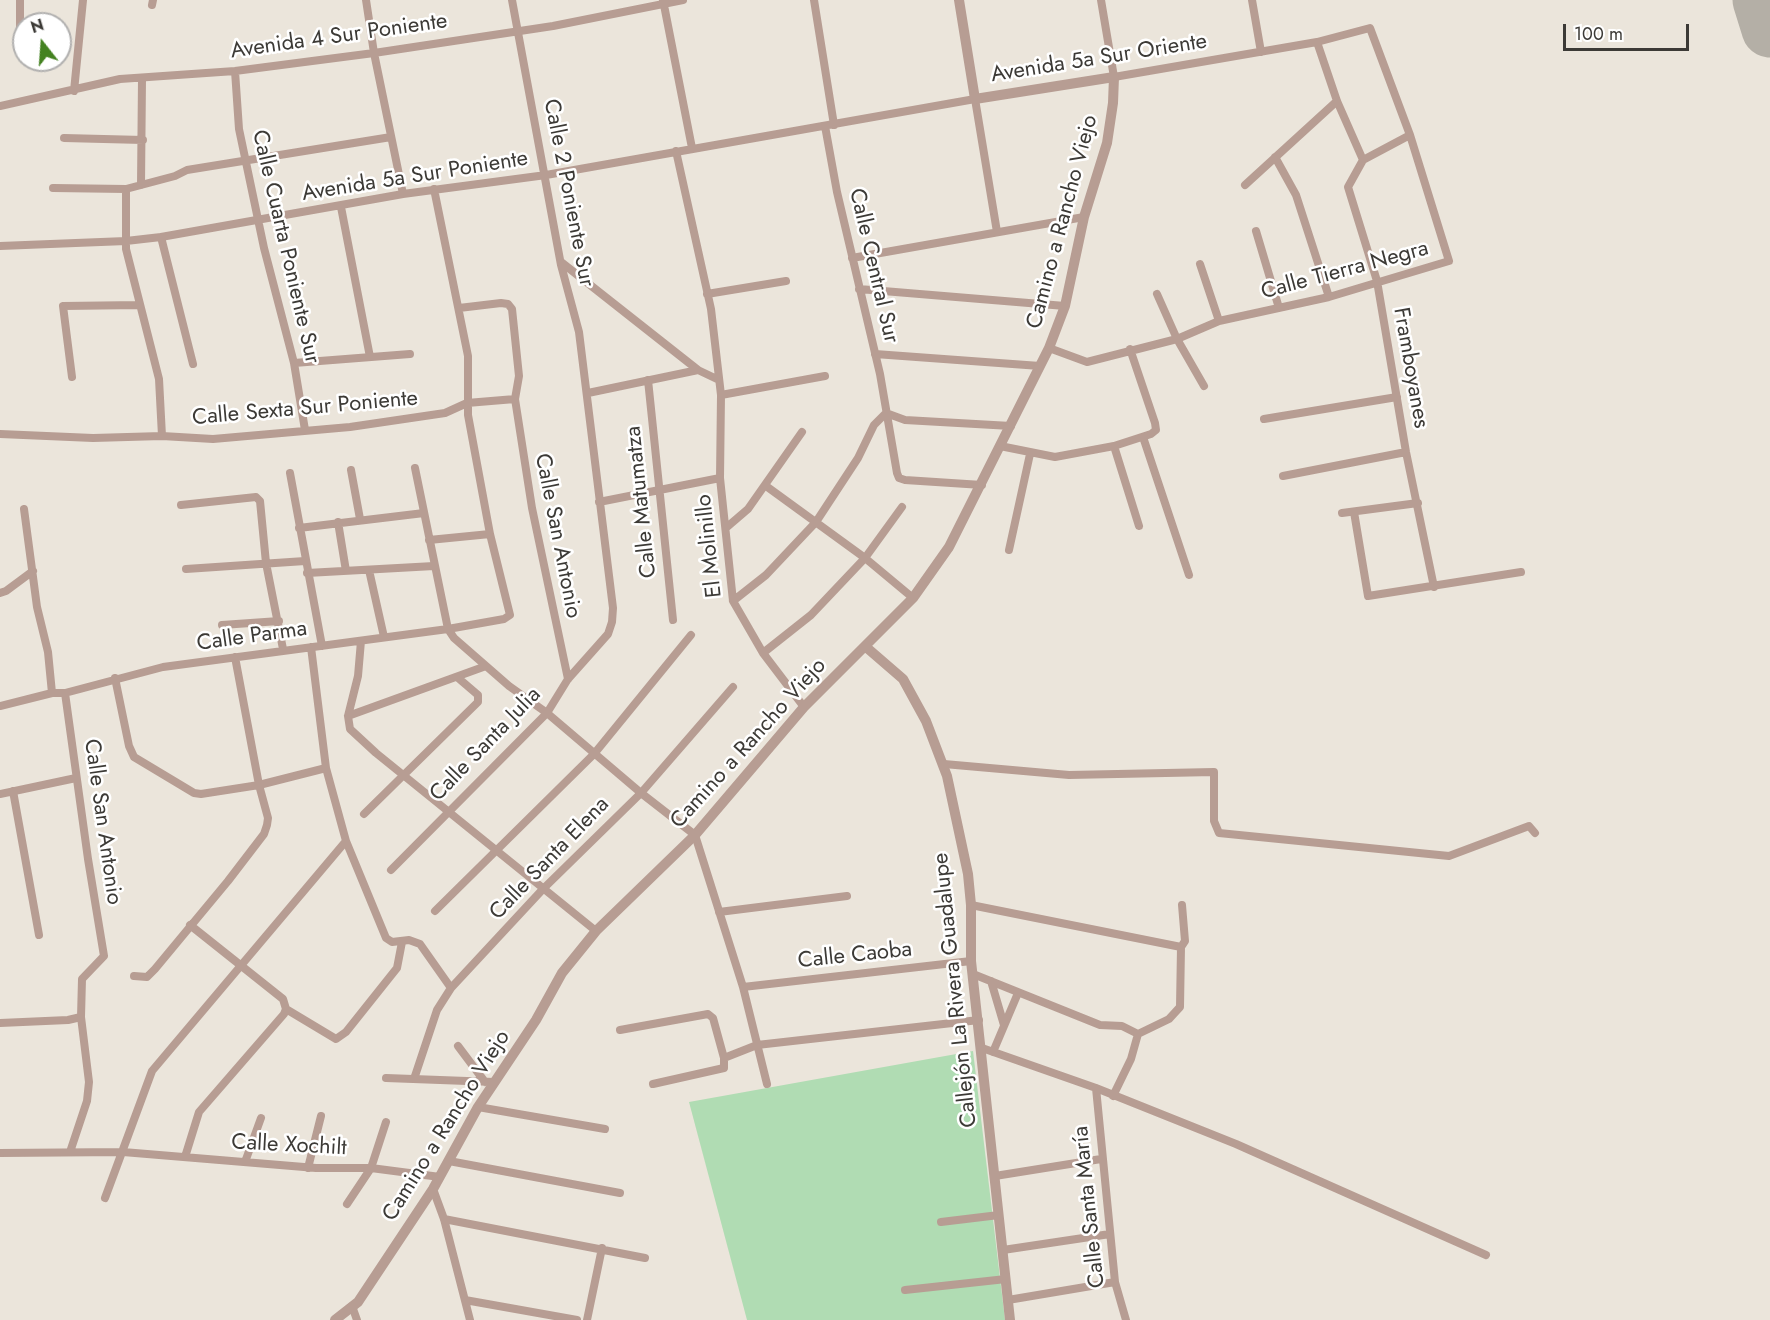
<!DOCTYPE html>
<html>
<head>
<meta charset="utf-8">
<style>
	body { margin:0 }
	#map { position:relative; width:1770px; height:1320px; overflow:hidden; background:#ebe5db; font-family:Jost,sans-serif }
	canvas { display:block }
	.north { position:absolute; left:12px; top:12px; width:60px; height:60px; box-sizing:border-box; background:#fff; border:2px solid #b1b0af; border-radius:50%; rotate:343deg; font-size:16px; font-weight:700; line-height:24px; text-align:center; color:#3c3a36 }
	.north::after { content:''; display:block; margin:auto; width:21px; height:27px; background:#448221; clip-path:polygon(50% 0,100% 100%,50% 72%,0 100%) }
	.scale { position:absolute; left:1563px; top:24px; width:126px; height:27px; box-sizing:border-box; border:3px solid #3c3a36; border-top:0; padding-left:8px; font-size:18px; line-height:21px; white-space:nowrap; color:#3c3a36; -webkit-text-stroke:4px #fff; paint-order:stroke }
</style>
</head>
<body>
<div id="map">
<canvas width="1770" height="1320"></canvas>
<div class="north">N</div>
<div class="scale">100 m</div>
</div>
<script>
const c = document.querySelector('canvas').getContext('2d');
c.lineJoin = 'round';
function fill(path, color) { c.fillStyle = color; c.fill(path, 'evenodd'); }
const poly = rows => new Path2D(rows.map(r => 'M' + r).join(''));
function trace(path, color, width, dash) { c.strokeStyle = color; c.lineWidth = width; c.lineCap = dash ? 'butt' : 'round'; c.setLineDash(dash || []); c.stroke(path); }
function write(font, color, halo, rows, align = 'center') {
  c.font = font + ' Jost,sans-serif'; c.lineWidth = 5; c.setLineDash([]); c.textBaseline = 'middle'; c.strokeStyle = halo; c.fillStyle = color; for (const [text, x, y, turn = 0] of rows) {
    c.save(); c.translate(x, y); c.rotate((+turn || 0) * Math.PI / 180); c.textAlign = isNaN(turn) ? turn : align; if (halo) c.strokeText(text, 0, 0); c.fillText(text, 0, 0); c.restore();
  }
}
fill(poly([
	[973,1051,1005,1320,747,1320,689,1102]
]), '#b0dcb3');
trace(poly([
	[1761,0,1770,29]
]), '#b4afa6', 57);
trace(poly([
	[366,0,374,53,403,194],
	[663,0,692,148],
	[814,0,834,125],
	[1252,0,1261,52],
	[152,5,153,0],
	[20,37,20,0],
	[1317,42,1337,101,1363,160],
	[235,71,239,129,264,248,294,363,305,430],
	[74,91,83,0],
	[0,106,120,79,235,71,374,53,553,26,683,0],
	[825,126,837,192,880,374,897,473,899,478,905,480,982,485],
	[1410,135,1363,160,1348,187,1377,281,1406,452,1434,587],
	[64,138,143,140],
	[676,151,711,309,721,395,720,478,733,601,763,653,804,707],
	[1275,157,1296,195,1329,297],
	[141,185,142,79],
	[1245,185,1337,101],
	[53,188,126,189,175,176,187,170,391,137],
	[126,189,126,249,159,379,162,436],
	[341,207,370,357],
	[1256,231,1279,308],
	[161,237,193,364],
	[0,246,126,241,161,237,403,194,546,175,975,99,997,232],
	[852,258,1084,217],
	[561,262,698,370],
	[1200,264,1219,321],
	[859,289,1065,306],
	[707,294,786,281],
	[1157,294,1177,339,1204,386],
	[459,308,501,303,508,304,512,309,519,376,515,399,532,508,568,679],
	[1049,348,1087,362,1177,339,1219,321,1329,297,1449,261,1410,135,1370,28,1317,42,1114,77,1101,0],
	[875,354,1040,366],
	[294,363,410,354],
	[72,377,63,306,140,305],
	[648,380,673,620],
	[588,393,698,370,719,380],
	[721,395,825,376],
	[886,413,905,420,1011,426],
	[1264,419,1397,397],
	[0,434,93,438,162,436,213,439,350,427,445,413,467,403,515,399],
	[1143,437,1189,575],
	[1000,446,1055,457,1114,446,1151,434,1156,430,1155,423,1130,349],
	[1114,446,1139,526],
	[415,468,448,629,454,638,509,686,547,713,641,793,695,835,743,987,767,1084],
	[351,470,360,519],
	[290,473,322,646],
	[1283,476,1406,452],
	[766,486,865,558,913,598],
	[599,502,720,478],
	[181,505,256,497,260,501,266,563,283,649],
	[24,509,37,607,48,652,52,693],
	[1354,512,1368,596,1521,572],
	[1342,513,1418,503],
	[338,522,346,571],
	[727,527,748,509,802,432],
	[299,528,424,513],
	[429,540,490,534],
	[1009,550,1030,454],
	[186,569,305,561],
	[369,570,384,637],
	[307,573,434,566],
	[0,593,6,591,33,571],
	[733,601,766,575,816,522,858,458,874,425,886,413],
	[222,625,279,621],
	[361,641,358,676,348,716,350,729,376,753,596,931],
	[763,653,811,615,865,558,902,507],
	[115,678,129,746,134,757,194,793,201,794,259,785,326,768],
	[65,693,88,859,104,956,82,979,81,1017,89,1082,87,1101,70,1152],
	[0,706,52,693,65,693,163,667,448,629,504,619,510,615,490,534,468,415,468,356,434,189],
	[348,716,486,666],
	[944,764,1069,775,1214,772,1214,821,1219,833,1449,856,1529,826,1535,833],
	[13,791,39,935],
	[0,794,76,778],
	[364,814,478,702,478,695,457,677],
	[346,841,386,938,392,942,409,940,420,944,451,988],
	[391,870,547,713,568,679,608,634,612,622,613,608,579,332,561,265,512,0],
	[971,905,1181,947],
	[435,911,594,754,691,635],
	[719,912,847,896],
	[190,925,283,999,286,1009,336,1039,346,1032,397,968,402,942],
	[973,974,1100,1025,1122,1026,1138,1034],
	[134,976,147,977,155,969,228,881,264,834,267,825,268,818,259,785,235,657],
	[991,981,1004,1025],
	[743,987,971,961],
	[0,1023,68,1020,81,1017],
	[620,1030,708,1014,713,1018,724,1058,724,1068,653,1084],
	[458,1046,485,1082],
	[982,1048,1096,1088,1236,1144,1486,1255],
	[993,1052,1018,993],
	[724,1058,757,1045,979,1020],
	[386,1078,494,1082],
	[414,1079,437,1010,451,988,543,889,641,793,733,687],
	[1096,1088,1115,1282,1126,1320],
	[1113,1096,1131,1059,1138,1034,1169,1019,1180,1007,1181,947,1185,941,1182,905],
	[478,1107,605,1129],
	[0,1153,123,1152,316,1168,371,1168,440,1177],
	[185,1157,199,1112,284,1014,286,1009],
	[449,1161,620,1193],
	[245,1162,261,1118],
	[308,1168,321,1116],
	[995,1176,1101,1159],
	[433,1189,444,1219,470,1320],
	[105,1198,152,1071,346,841,326,768,311,647],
	[347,1204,371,1168,386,1122],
	[444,1219,645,1258],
	[941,1222,999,1215],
	[1003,1250,1110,1234],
	[905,1290,1006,1279],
	[465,1300,577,1320],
	[1008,1300,1115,1282],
	[352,1306,357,1320],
	[587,1320,602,1248]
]), '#b79d93', 8);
trace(poly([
	[866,647,903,679,926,721,947,776,968,874,971,905,971,961,1010,1320],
	[335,1320,358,1302,433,1189,478,1107,536,1020,562,973,596,931,695,835,804,707,913,598,949,547,1049,348,1065,306,1084,217,1107,143,1113,103,1114,77,975,99,959,0]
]), '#b79d93', 10);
write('22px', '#3c3a36', '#fff', [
	["Avenida 4 Sur Poniente",339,37,-8],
	["Avenida 5a Sur Oriente",1099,59,-9],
	["Avenida 5a Sur Poniente",415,177,-9],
	["Calle 2 Poniente Sur",568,193,79],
	["Camino a Rancho Viejo",1063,222,-75],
	["Calle Cuarta Poniente Sur",285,247,77],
	["Calle Central Sur",873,266,77],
	["Calle Tierra Negra",1345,271,-15],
	["Framboyanes",1410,368,80],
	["Calle Sexta Sur Poniente",305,409,-5],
	["Calle Matumatza",642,502,-96],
	["Calle San Antonio",557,536,79],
	["El Molinillo",710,546,-96],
	["Calle Parma",252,637,-8],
	["Camino a Rancho Viejo",749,744,-48],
	["Calle Santa Julia",486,745,-46],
	["Calle San Antonio",102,822,82],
	["Calle Santa Elena",550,859,-46],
	["Calle Caoba",855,956,-6],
	["Callejón La Rivera Guadalupe",956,990,-96],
	["Camino a Rancho Viejo",447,1126,-58],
	["Calle Xochilt",289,1146,3],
	["Calle Santa María",1090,1207,-96]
]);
</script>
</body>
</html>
